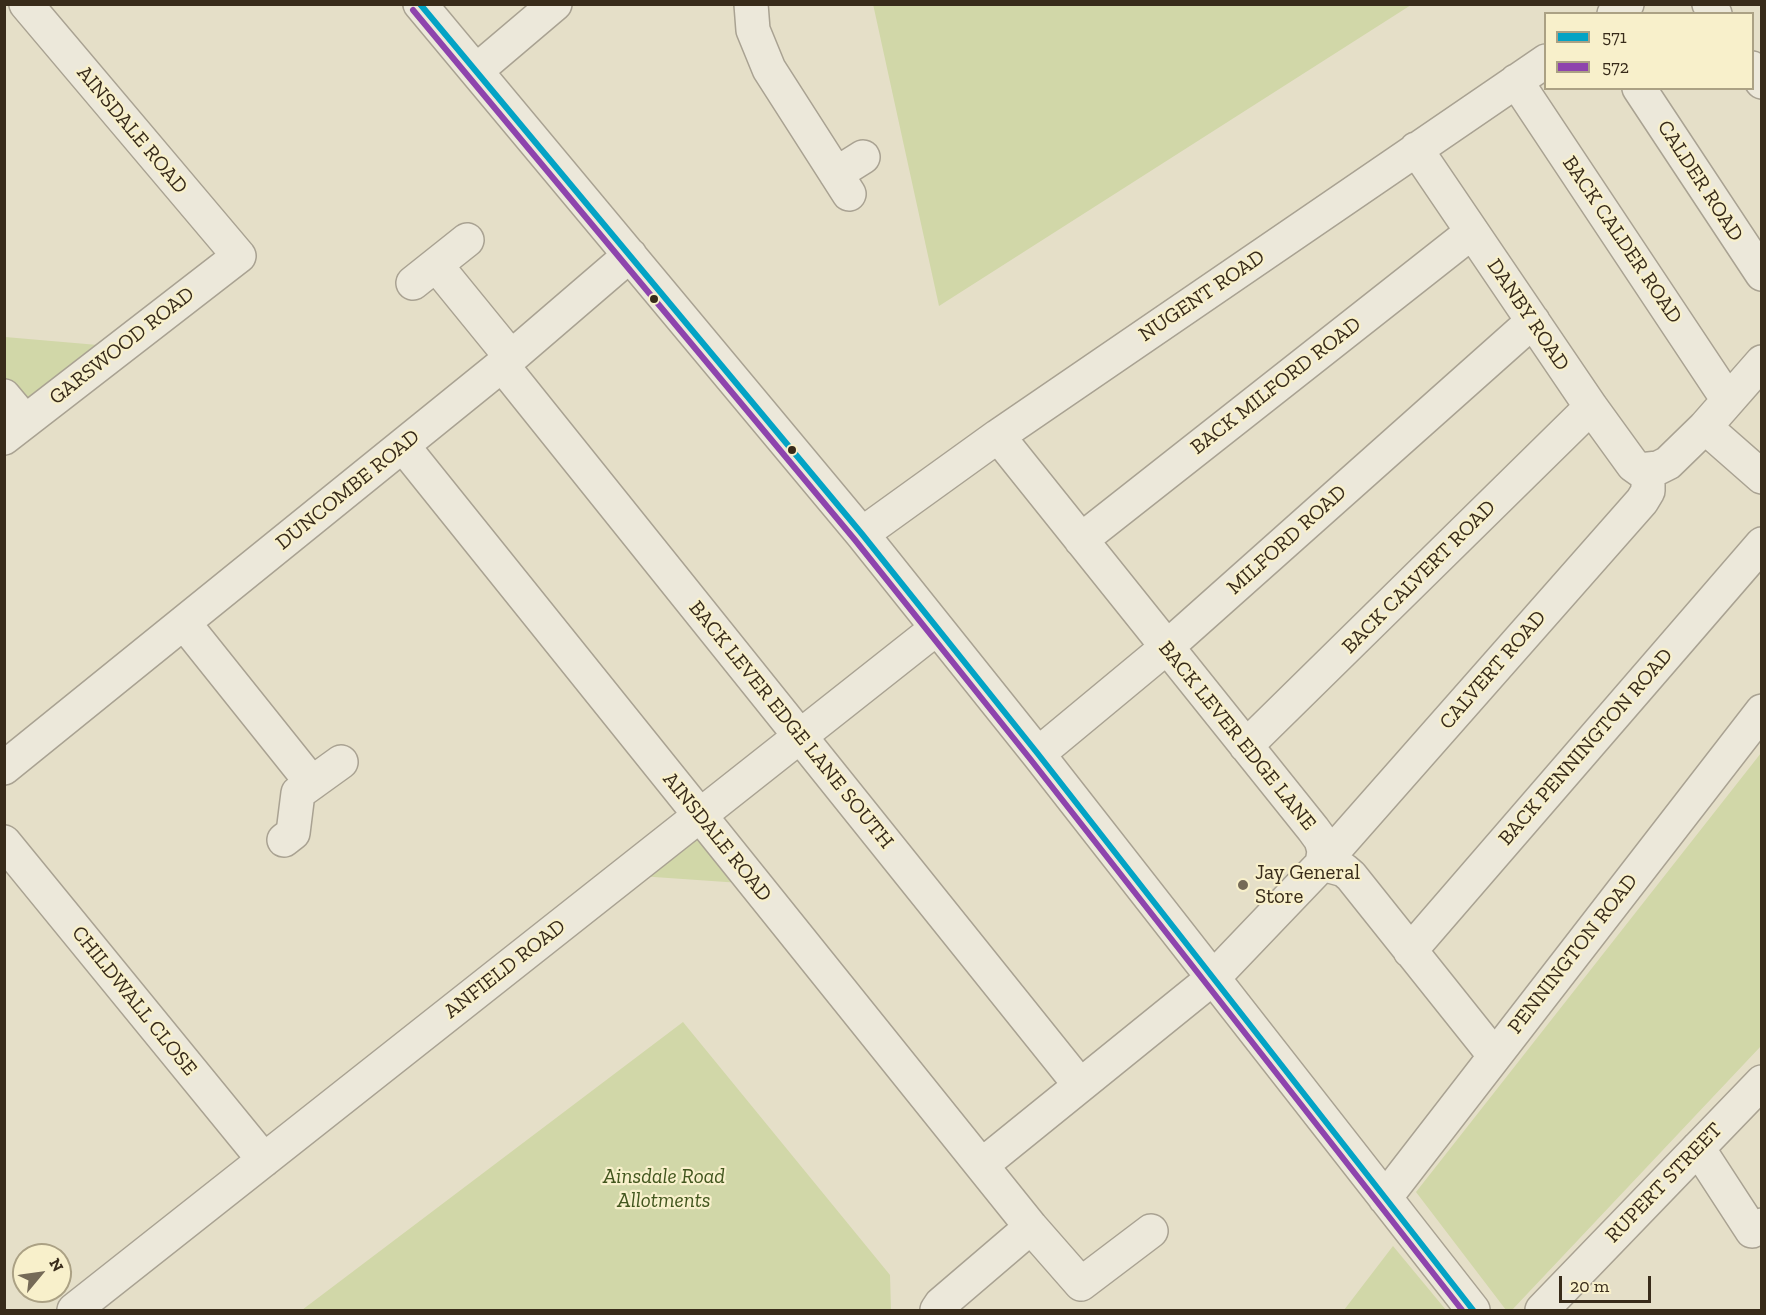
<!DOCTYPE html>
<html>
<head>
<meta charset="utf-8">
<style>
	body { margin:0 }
	#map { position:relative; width:1766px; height:1315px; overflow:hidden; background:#e5dfc8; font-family:"Zilla Slab",serif }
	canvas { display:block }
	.frame { position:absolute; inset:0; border:6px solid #382b1a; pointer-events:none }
	.legend { position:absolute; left:1544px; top:12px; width:210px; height:78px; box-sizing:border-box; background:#f8f0cb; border:2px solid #aba184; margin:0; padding:8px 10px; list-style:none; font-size:18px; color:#382b1a }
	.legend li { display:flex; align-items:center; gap:12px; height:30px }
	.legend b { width:30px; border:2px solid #aba184 }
	.north { position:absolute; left:12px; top:1243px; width:60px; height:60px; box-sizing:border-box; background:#f8f0cb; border:2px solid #aba184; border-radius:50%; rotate:61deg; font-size:16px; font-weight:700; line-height:24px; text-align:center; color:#382b1a }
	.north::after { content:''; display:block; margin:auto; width:21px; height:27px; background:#756a57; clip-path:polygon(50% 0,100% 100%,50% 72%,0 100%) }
	.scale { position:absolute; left:1559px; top:1276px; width:92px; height:27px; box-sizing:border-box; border:3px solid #382b1a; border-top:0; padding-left:8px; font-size:18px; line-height:21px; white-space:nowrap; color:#382b1a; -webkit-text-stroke:4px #f8f0cb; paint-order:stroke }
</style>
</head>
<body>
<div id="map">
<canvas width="1766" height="1315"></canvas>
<div class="frame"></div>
<ul class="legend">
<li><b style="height:8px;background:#03a3c5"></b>571</li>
<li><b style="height:8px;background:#8e44ad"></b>572</li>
</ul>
<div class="north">N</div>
<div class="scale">20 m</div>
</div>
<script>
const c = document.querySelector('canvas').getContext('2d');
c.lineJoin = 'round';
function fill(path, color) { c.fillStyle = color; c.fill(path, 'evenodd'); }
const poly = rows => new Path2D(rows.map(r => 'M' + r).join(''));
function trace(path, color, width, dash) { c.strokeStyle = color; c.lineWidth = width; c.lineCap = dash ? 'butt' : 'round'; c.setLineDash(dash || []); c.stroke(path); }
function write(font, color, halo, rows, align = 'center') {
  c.font = font + ' "Zilla Slab",serif'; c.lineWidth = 4.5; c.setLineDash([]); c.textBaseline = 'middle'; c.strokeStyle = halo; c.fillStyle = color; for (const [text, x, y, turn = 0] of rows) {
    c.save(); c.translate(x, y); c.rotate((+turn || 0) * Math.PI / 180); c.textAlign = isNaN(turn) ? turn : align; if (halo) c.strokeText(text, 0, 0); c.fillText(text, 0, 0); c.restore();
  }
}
fill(poly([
	[873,4,1411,4,1411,5,939,306],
	[5,337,121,347,5,438],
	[1761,753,1761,1046,1512,1310,1506,1310,1416,1192],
	[700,816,755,884,625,875],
	[683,1022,890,1275,891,1310,302,1310],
	[1393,1246,1446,1310,1344,1310]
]), '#d1d7a8');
const minor = poly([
	[420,4,862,534,1038,754,1473,1310],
	[751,4,753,30,769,69,849,194],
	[1709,4,1715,14],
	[1614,14,1627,4],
	[1752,68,1762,82],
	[476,71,555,4],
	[1516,81,1728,400],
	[1639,88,1762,274],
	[1416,149,1591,407,1633,465,1640,470,1658,468,1668,463,1705,427,1762,362],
	[836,174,863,157],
	[436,265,511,357],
	[413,283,467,240],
	[502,365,1080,1085],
	[4,396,25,421],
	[1705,427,1762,477],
	[998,436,1313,829,1321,840,1324,851,1322,864],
	[4,438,239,256,26,4],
	[403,446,1031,1227,1081,1284,1151,1231],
	[862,534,998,436,1546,61],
	[1081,540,1472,232],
	[184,623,312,783],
	[1246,746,1591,407],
	[1038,754,1167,647,1533,321],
	[4,768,502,365,630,255],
	[284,840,293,833,298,793,341,762],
	[4,842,264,1160],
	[1322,864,1344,870,1351,876,1494,1055],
	[1410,951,1762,544],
	[1698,1148,1752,1231,1762,1225],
	[982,1165,1213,978,1322,864,1642,501,1648,491,1648,471],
	[1385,1198,1762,711],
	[74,1310,937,628],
	[937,1310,941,1304,1031,1227],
	[1542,1310,1762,1082]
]);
trace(minor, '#a9a292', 36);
trace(minor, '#ece8da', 33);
trace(poly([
	[420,4,862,534,1038,754,1473,1310]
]), '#03a3c5', 6);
trace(poly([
	[413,10,855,540,1031,760,1462,1310]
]), '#8e44ad', 6);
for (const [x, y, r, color] of [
	[654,299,5,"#382b1a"],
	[792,450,5,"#382b1a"],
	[1243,885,6,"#756a57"]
]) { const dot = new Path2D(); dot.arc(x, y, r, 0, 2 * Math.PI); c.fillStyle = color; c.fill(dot); trace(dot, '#f8f0cb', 2); }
write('21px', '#382b1a', '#f8f0cb', [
	["AINSDALE ROAD",132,130,50],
	["CALDER ROAD",1700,181,57],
	["BACK CALDER ROAD",1622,240,56],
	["NUGENT ROAD",1202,296,-34],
	["DANBY ROAD",1528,315,56],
	["GARSWOOD ROAD",122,346,-38],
	["BACK MILFORD ROAD",1276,386,-38],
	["DUNCOMBE ROAD",348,490,-39],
	["MILFORD ROAD",1287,540,-42],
	["BACK CALVERT ROAD",1419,577,-45],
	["CALVERT ROAD",1493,670,-49],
	["BACK LEVER EDGE LANE SOUTH",791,725,51],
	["BACK LEVER EDGE LANE",1237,736,51],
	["BACK PENNINGTON ROAD",1586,747,-49],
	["AINSDALE ROAD",717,837,51],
	["PENNINGTON ROAD",1573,954,-52],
	["ANFIELD ROAD",505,969,-38],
	["CHILDWALL CLOSE",134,1001,51],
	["RUPERT STREET",1664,1183,-46]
]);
write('21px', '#382b1a', '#f8f0cb', [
	["Jay General",1255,873],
	["Store",1255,897]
], 'left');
write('italic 21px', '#42561e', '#f8f0cb', [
	["Ainsdale Road",664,1177],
	["Allotments",664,1201]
]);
</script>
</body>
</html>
